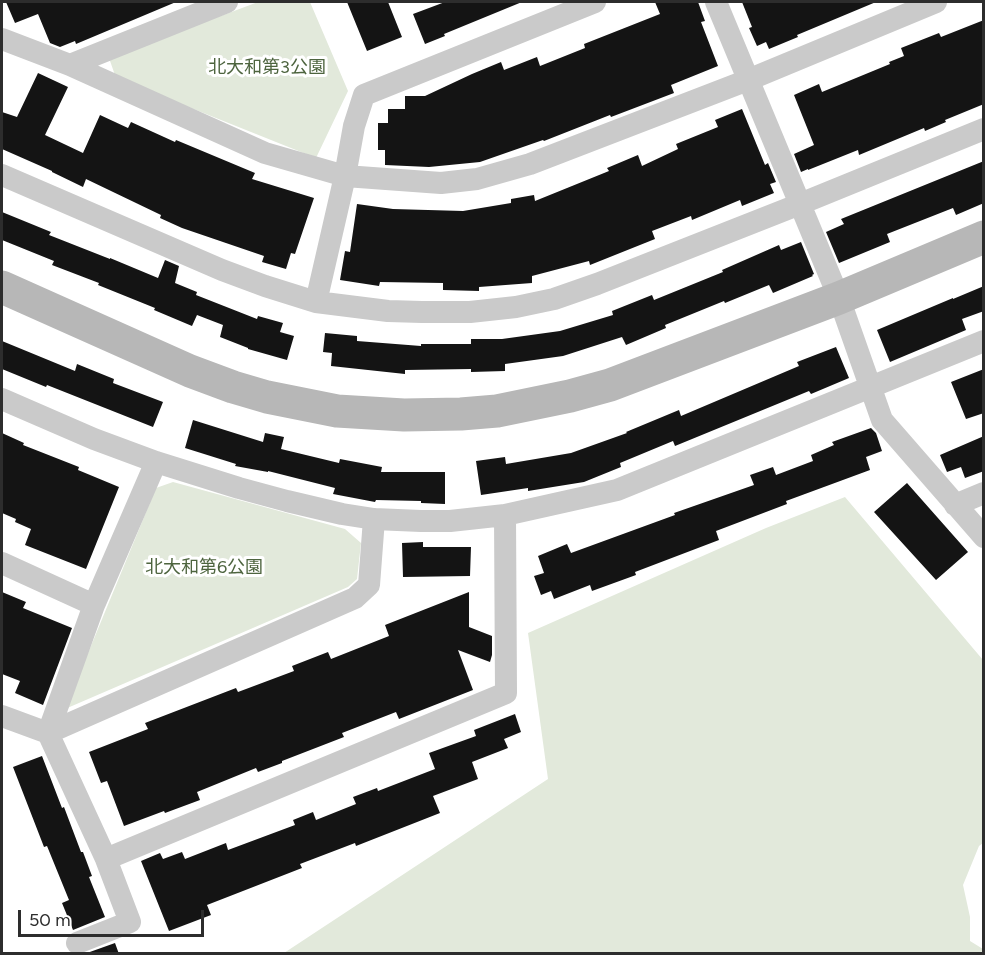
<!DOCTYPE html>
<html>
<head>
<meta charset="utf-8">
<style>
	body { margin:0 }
	#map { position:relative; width:985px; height:955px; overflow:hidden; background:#fff; font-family:Figtree,sans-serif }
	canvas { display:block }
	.frame { position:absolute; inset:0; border:3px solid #2d2d2d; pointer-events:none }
	.scale { position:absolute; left:18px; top:910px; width:186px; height:27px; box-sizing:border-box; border:3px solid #2d2d2d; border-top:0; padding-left:8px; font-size:18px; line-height:21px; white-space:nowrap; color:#2d2d2d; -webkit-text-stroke:4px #fff; paint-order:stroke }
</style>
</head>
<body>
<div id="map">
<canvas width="985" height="955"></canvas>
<div class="frame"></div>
<div class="scale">50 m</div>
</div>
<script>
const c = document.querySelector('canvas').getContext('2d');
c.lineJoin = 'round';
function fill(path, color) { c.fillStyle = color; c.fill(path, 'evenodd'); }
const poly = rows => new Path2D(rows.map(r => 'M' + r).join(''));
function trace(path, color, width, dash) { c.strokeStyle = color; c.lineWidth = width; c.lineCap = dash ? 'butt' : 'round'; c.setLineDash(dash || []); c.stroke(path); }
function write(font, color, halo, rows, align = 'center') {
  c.font = font + ' Figtree,"Noto Sans JP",sans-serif'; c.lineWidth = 6; c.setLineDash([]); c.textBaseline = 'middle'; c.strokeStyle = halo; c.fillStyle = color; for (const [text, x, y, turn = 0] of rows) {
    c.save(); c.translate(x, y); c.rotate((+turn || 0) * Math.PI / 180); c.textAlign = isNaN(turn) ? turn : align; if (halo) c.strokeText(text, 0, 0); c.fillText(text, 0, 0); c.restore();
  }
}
fill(poly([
	[258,2,310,2,348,91,316,158,116,78,109,58],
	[173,482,345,529,361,543,357,579,348,587,65,709,156,488],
	[845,497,983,660,983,843,979,846,963,885,970,917,970,941,983,949,983,953,284,953,548,779,528,633,766,528]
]), '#e2e9db');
fill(poly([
	[6,2,176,2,76,44,75,41,60,47,50,43,38,14,15,23],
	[347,2,388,2,402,37,367,51],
	[445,2,522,2,444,34,445,36,425,44,413,14],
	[655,2,698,2,705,21,701,22,718,66,671,85,674,93,611,117,610,115,544,141,543,140,480,162,429,167,385,165,385,150,378,150,378,123,388,123,388,109,405,109,405,96,425,96,472,74,501,62,504,70,537,57,540,66,585,48,584,44,660,14],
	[742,2,876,2,797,35,798,37,769,49,766,42,757,46,749,28,752,27],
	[984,20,984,104,945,120,946,122,925,131,924,128,859,155,858,150,808,170,808,169,801,172,794,154,814,145,794,95,819,84,822,92,890,64,889,62,904,56,901,48,939,33,941,37],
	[38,73,68,87,45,135,83,153,100,115,128,128,131,122,175,142,176,140,255,173,252,179,314,198,295,254,291,253,286,269,262,262,264,256,182,228,160,218,161,215,86,179,83,187,52,172,52,171,2,149,2,112,17,117],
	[742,109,765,165,768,163,776,182,770,184,774,193,742,206,740,200,692,220,691,216,652,231,655,239,590,265,589,261,532,276,532,283,479,287,479,291,443,290,443,283,380,282,379,286,340,280,345,251,350,252,357,204,393,209,463,211,511,203,511,199,534,195,535,201,609,171,607,168,638,155,642,166,678,149,676,144,718,127,715,120],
	[984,161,984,203,956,215,953,208,887,234,890,242,839,263,826,232,844,224,841,219],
	[2,212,51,232,49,235,110,259,110,258,158,278,165,260,179,266,175,283,197,292,196,295,257,319,258,316,283,323,280,332,294,336,287,360,248,349,248,348,220,337,223,325,197,315,192,326,154,310,155,308,98,285,99,283,52,265,54,261,2,240],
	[801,242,814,274,812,275,813,276,773,293,769,285,725,303,724,301,665,325,666,328,626,345,622,337,563,356,505,364,505,371,471,372,471,369,405,370,405,374,331,366,332,353,323,352,325,333,357,336,357,341,421,346,421,344,471,344,471,339,502,339,560,331,613,315,612,311,652,295,654,300,723,272,722,270,779,245,781,250],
	[984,286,984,311,962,319,966,330,890,362,877,330,953,298,953,299],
	[2,341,75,371,77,364,114,379,113,383,163,402,153,427,47,385,46,387,2,369],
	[836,347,849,378,811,394,809,391,675,446,673,441,620,463,621,467,584,482,528,491,528,488,481,495,476,461,505,457,506,464,571,453,627,433,626,432,679,410,681,416,799,366,797,362],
	[984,369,984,413,966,419,951,382],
	[193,420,263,442,265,433,284,437,281,449,339,463,340,459,382,467,381,472,445,472,445,504,421,503,421,501,376,500,375,502,333,494,335,488,268,471,268,472,235,466,236,464,185,448],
	[871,428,876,433,882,451,866,457,870,470,786,501,787,504,716,531,719,540,635,572,636,575,592,591,590,585,554,599,551,591,541,595,534,576,544,573,538,556,567,544,571,553,675,515,674,513,754,485,750,475,773,467,776,475,813,461,811,455,834,445,832,442],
	[2,433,24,443,23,445,79,467,78,470,119,487,86,569,25,545,31,529,15,522,16,519,2,513],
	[984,436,984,471,965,478,961,467,947,472,940,455],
	[907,483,968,552,936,580,874,512],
	[423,542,423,547,471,547,470,576,403,577,402,543],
	[2,592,26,602,23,608,72,628,43,705,15,693,20,681,2,674],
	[469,592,469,627,492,636,492,655,490,662,458,650,473,690,399,719,396,712,342,733,344,737,282,761,282,763,258,772,256,768,197,792,200,800,165,813,164,811,124,826,107,781,101,783,89,752,148,729,145,723,236,688,238,692,294,671,292,666,328,652,331,659,389,636,385,625],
	[515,714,521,732,504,739,508,748,472,762,478,779,433,796,440,813,356,846,355,843,300,864,302,868,207,905,211,915,169,931,141,861,160,853,163,859,182,852,185,859,226,843,228,850,295,825,293,820,313,812,316,820,356,804,353,797,377,788,378,791,435,769,429,753,476,736,474,730],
	[42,756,62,808,64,807,81,852,83,852,92,876,89,877,105,917,73,930,62,903,69,900,47,846,44,847,13,767],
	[115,943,119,954,87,954,87,953]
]), '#141414');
trace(poly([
	[716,2,839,298,882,420,984,537],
	[2,39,70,65,265,153,345,176,441,183,477,179,530,164,748,80,936,2],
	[70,65,227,2],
	[2,175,222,270,265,286,316,302,388,311,422,312,470,312,516,307,554,299,597,284,800,204,984,129],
	[316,302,345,176,354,126,364,95,595,2],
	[2,399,94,439,156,462,239,488,287,501,342,514,374,519,421,521,450,521,505,515,617,490,984,341],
	[955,505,984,493],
	[2,563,94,605],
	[2,716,48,733,106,859,130,922,77,943],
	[48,733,355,598,369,585,374,519],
	[48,733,94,605,156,462],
	[106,859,506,693,505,515]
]), '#cacaca', 22);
trace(poly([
	[2,287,190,371,233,387,267,397,337,411,404,415,461,414,497,411,570,396,610,385,839,298,984,237]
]), '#b7b7b7', 33);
write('18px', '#4d643e', '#fff', [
	["北大和第3公園",267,68],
	["北大和第6公園",204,568]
]);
</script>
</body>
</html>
